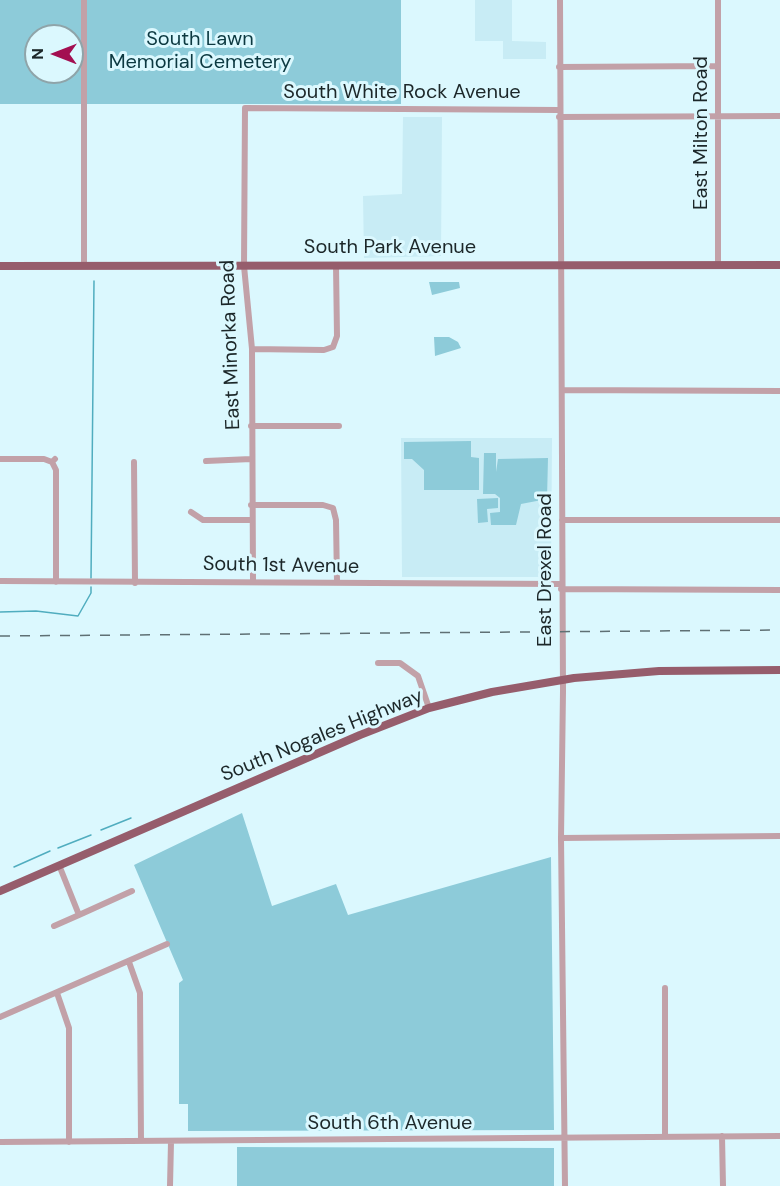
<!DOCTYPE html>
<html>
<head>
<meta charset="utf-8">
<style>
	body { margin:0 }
	#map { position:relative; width:780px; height:1186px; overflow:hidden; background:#dbf8fe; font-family:"DM Sans",sans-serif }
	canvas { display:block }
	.north { position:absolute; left:24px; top:24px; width:60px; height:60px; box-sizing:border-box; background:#dbf8fe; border:2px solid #8fa4a9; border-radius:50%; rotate:270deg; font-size:16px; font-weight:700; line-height:24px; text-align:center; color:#1c2729 }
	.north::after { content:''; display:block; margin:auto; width:21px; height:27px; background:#a30f51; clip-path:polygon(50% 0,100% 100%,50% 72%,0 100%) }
</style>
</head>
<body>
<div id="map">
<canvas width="780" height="1186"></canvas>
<div class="north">N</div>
</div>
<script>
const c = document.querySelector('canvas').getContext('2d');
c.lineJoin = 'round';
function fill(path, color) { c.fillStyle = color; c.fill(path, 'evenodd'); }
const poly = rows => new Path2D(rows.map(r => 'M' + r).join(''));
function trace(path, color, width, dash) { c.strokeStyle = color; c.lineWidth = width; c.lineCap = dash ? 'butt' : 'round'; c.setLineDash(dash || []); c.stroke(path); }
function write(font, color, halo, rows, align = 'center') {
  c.font = font + ' "DM Sans",sans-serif'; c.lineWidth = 6; c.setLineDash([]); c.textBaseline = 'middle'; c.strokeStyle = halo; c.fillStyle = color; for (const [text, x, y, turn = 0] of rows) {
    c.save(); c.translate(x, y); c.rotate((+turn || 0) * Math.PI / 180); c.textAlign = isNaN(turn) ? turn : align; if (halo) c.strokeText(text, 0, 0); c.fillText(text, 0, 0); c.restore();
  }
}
fill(poly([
	[475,0,512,0,512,41,546,42,546,59,503,59,503,41,475,41],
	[403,117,442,117,441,256,364,258,363,196,402,194],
	[401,438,552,438,551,577,402,577]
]), '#c8ecf5');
fill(poly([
	[0,0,401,0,401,104,0,104],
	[36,36,72,36,72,72,36,72],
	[429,282,459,282,460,288,432,295],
	[434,337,449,337,458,342,461,348,435,356],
	[471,441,471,457,479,458,479,490,424,490,424,470,412,459,404,459,404,442],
	[484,453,496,453,496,472,498,459,548,458,547,499,521,504,516,525,491,525,490,513,500,512,500,498,495,494,483,494],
	[498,498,498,508,487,509,488,522,478,523,477,499],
	[242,813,272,906,336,884,348,915,551,857,554,1130,188,1131,188,1104,179,1104,179,983,183,980,134,865],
	[237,1147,554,1148,554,1186,237,1186]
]), '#8dcbd9');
trace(poly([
	[91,578,94,281],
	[0,612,36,611,78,616,91,593,91,587],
	[101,830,131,818],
	[58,848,91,835],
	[14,867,50,851]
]), '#50adbf', 1.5);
trace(poly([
	[84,0,84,266],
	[560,0,563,691,561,838,565,1186],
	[718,0,718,265],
	[559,67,718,66],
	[559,117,780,116],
	[252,349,324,350,333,347,337,336,336,265],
	[562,390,780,391],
	[251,426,339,426],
	[0,459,44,459,52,462],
	[55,459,52,462,56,470,56,582],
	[206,461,251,459],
	[134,462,135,583],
	[251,505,323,505,333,508,336,520,337,582],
	[191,512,203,520,251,520],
	[562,520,780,520],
	[0,581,561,584],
	[253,581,252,349,244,266,245,108,559,110],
	[561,589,780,590],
	[378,663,400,663,418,676,429,708],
	[561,838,780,836],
	[59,865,79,915,132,891],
	[54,926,79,915],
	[129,962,140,993,141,1141],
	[665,988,665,1136],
	[57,993,69,1028,69,1142],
	[0,1017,167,944],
	[722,1136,723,1186],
	[0,1142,780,1136],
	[170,1186,171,1142]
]), '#c2a1a8', 6);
trace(poly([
	[0,266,780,265],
	[0,891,360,735,429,708,492,692,574,678,659,671,780,670]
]), '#965d6c', 8);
trace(poly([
	[0,636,780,630]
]), '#5f7074', 1.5, [10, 10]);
write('20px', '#0c3941', '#dbf8fe', [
	["South Lawn",200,40],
	["Memorial Cemetery",200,63]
]);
write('20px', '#1c2729', '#dbf8fe', [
	["South White Rock Avenue",402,93],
	["East Milton Road",702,133,-90],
	["South Park Avenue",390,248],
	["East Minorka Road",231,345,-92],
	["South 1st Avenue",281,566,1],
	["East Drexel Road",546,570,-90],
	["South Nogales Highway",322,736,-22],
	["South 6th Avenue",390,1124]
]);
</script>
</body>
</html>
